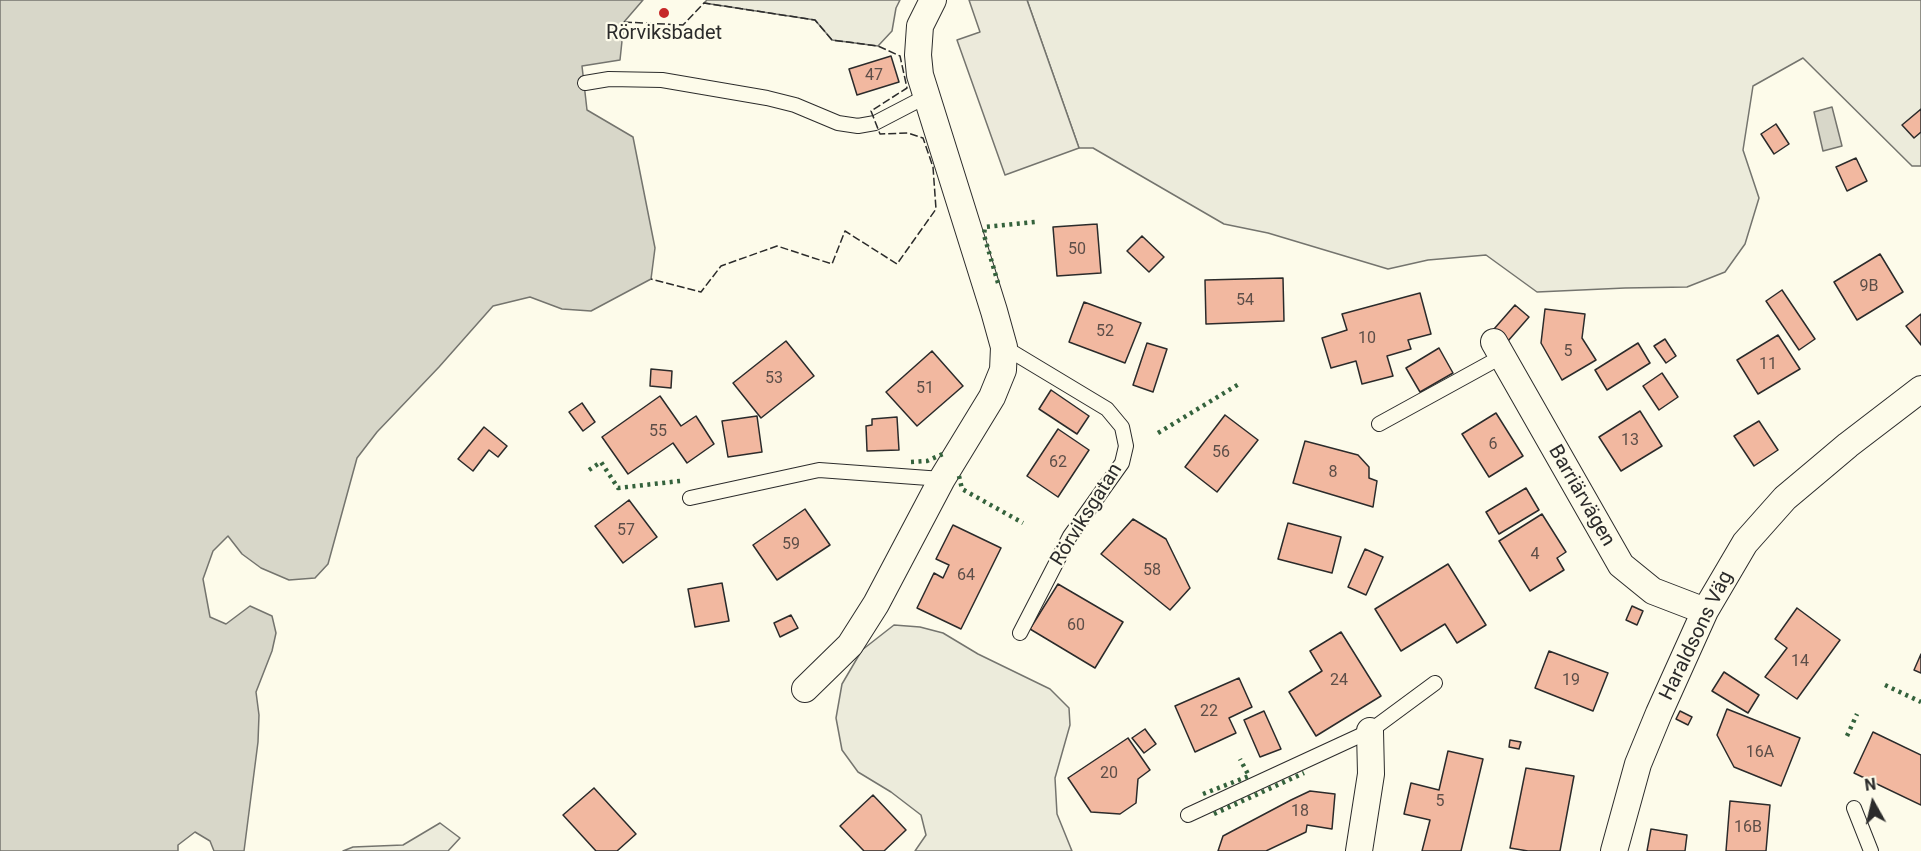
<!DOCTYPE html>
<html>
<head>
<meta charset="utf-8">
<style>
	body { margin:0 }
	#map { position:relative; width:1921px; height:851px; overflow:hidden; background:#fdfbea; font-family:Roboto,sans-serif }
	canvas { display:block }
	.north { position:absolute; left:1843px; top:773px; width:60px; height:60px; -webkit-text-stroke:4px #fdfbea; paint-order:stroke; rotate:352deg; font-size:16px; font-weight:700; line-height:24px; text-align:center; color:#2b2b2b }
	.north::after { content:''; display:block; margin:auto; width:21px; height:27px; background:#2b2b2b; clip-path:polygon(50% 0,100% 100%,50% 72%,0 100%) }
</style>
</head>
<body>
<div id="map">
<canvas width="1921" height="851"></canvas>
<div class="north">N</div>
</div>
<script>
const c = document.querySelector('canvas').getContext('2d');
c.lineJoin = 'round';
function fill(path, color) { c.fillStyle = color; c.fill(path, 'evenodd'); }
const poly = rows => new Path2D(rows.map(r => 'M' + r).join(''));
function trace(path, color, width, dash) { c.strokeStyle = color; c.lineWidth = width; c.lineCap = dash ? 'butt' : 'round'; c.setLineDash(dash || []); c.stroke(path); }
function write(font, color, halo, rows, align = 'center') {
  c.font = font + ' Roboto,sans-serif'; c.lineWidth = 4.5; c.setLineDash([]); c.textBaseline = 'middle'; c.strokeStyle = halo; c.fillStyle = color; for (const [text, x, y, turn = 0] of rows) {
    c.save(); c.translate(x, y); c.rotate((+turn || 0) * Math.PI / 180); c.textAlign = isNaN(turn) ? turn : align; if (halo) c.strokeText(text, 0, 0); c.fillText(text, 0, 0); c.restore();
  }
}
const green = poly([
	[707,0,900,0,896,8,892,31,878,46,832,40,815,20,704,3,707,0],
	[1027,0,1921,0,1921,166,1912,166,1803,58,1753,86,1743,150,1759,198,1745,244,1725,272,1687,287,1625,288,1537,292,1486,255,1428,260,1388,269,1268,233,1224,224,1093,148,1079,148,1027,0],
	[894,625,920,627,943,633,978,654,1050,689,1069,708,1070,725,1055,778,1057,814,1072,851,915,851,926,835,921,815,891,792,858,772,842,750,836,718,842,684,862,650,894,625],
	[440,823,460,838,448,851,343,851,353,847,403,845,440,823]
]);
fill(green, '#ecebdb');
trace(green, '#74746e', 1.5);
const parking = poly([
	[969,0,1027,0,1079,148,1005,175,957,40,980,32,969,0]
]);
fill(parking, '#eceadb');
trace(parking, '#74746e', 1.5);
const water = poly([
	[0,0,643,0,624,22,620,60,582,66,587,110,633,137,655,248,651,279,591,311,562,309,530,297,493,306,439,367,377,432,357,458,328,564,315,578,289,580,261,568,242,554,228,536,213,551,203,579,210,617,226,624,250,606,272,616,276,633,272,651,256,692,259,715,258,742,244,851,214,851,210,841,195,832,178,845,178,851,0,851,0,0],
	[1832,107,1842,146,1823,151,1814,112,1832,107]
]);
fill(water, '#d8d7c9');
trace(water, '#74746e', 1.5);
const building = poly([
	[891,56,899,82,857,95,849,69,891,56],
	[1921,109,1921,132,1914,138,1902,125,1921,109],
	[1776,124,1789,144,1774,154,1761,134,1776,124],
	[1856,158,1867,181,1847,191,1836,167,1856,158],
	[1097,224,1101,273,1057,276,1053,227,1097,224],
	[1142,236,1164,257,1149,272,1127,251,1142,236],
	[1880,254,1903,292,1857,320,1834,282,1880,254],
	[1283,278,1284,321,1206,324,1205,280,1283,278],
	[1782,290,1815,339,1799,350,1766,301,1782,290],
	[1420,293,1431,334,1408,340,1411,349,1387,356,1393,376,1362,384,1356,361,1331,368,1322,338,1347,330,1342,314,1420,293],
	[1084,302,1141,323,1125,363,1069,342,1084,302],
	[1515,305,1529,317,1508,341,1494,329,1515,305],
	[1545,309,1585,314,1582,338,1596,360,1562,380,1541,343,1545,309],
	[1921,314,1921,345,1906,326,1921,314],
	[1778,335,1800,369,1758,394,1737,360,1778,335],
	[1665,339,1676,356,1666,363,1654,346,1665,339],
	[786,341,814,376,761,418,733,383,786,341],
	[1147,343,1167,349,1153,392,1133,385,1147,343],
	[1638,343,1650,363,1607,390,1595,370,1638,343],
	[1439,348,1453,373,1420,392,1406,368,1439,348],
	[932,351,963,386,917,426,886,392,932,351],
	[651,369,672,371,671,388,650,386,651,369],
	[1662,373,1678,397,1659,410,1643,386,1662,373],
	[1051,390,1089,416,1077,434,1039,409,1051,390],
	[660,396,681,426,696,416,714,444,687,463,673,443,628,474,602,437,660,396],
	[582,403,595,422,583,431,569,412,582,403],
	[1640,411,1662,446,1621,471,1599,437,1640,411],
	[1496,413,1523,456,1489,477,1462,434,1496,413],
	[1225,415,1258,440,1217,492,1185,467,1225,415],
	[757,416,762,452,728,457,722,421,757,416],
	[897,417,899,450,867,451,866,426,872,425,872,419,897,417],
	[1759,421,1778,450,1754,466,1734,436,1759,421],
	[484,427,507,446,498,457,489,450,473,471,458,459,484,427],
	[1058,429,1089,450,1058,497,1027,476,1058,429],
	[1305,441,1358,455,1369,467,1369,478,1377,481,1373,507,1293,483,1305,441],
	[1526,488,1539,510,1499,534,1486,512,1526,488],
	[629,500,657,537,623,563,595,526,629,500],
	[805,509,830,545,777,580,753,545,805,509],
	[1542,514,1566,552,1557,558,1564,570,1530,591,1499,541,1542,514],
	[1133,519,1166,539,1190,588,1170,610,1101,554,1133,519],
	[1288,523,1341,537,1332,573,1278,559,1288,523],
	[953,525,1001,548,961,629,917,608,934,573,943,578,949,565,936,559,953,525],
	[1365,549,1383,557,1366,595,1348,587,1365,549],
	[1448,564,1486,625,1457,643,1445,624,1401,651,1375,609,1448,564],
	[722,583,729,621,695,627,688,589,722,583],
	[1058,584,1123,622,1095,668,1030,629,1058,584],
	[1632,606,1643,611,1637,625,1626,620,1632,606],
	[1797,608,1840,640,1797,699,1765,677,1787,648,1775,639,1797,608],
	[791,615,798,628,780,637,774,623,791,615],
	[1341,632,1381,696,1316,736,1289,692,1322,671,1310,651,1341,632],
	[1549,651,1608,673,1593,711,1535,688,1549,651],
	[1921,654,1921,673,1914,670,1921,654],
	[1724,672,1759,695,1748,713,1712,691,1724,672],
	[1239,678,1252,707,1229,718,1236,733,1195,752,1175,706,1239,678],
	[1727,709,1800,738,1781,786,1734,767,1717,735,1727,709],
	[1264,711,1281,749,1260,757,1244,720,1264,711],
	[1680,711,1692,717,1688,725,1676,719,1680,711],
	[1145,729,1156,744,1144,753,1132,738,1145,729],
	[1873,732,1921,755,1921,805,1854,773,1873,732],
	[1128,738,1150,770,1138,779,1136,803,1120,814,1091,812,1068,778,1128,738],
	[1510,740,1521,742,1519,749,1509,747,1510,740],
	[1448,751,1483,759,1461,851,1422,851,1430,820,1404,814,1411,783,1439,790,1448,751],
	[1526,768,1574,776,1560,851,1528,851,1510,848,1526,768],
	[594,788,636,834,617,851,596,851,563,815,594,788],
	[1310,791,1335,794,1332,829,1307,825,1306,832,1266,851,1218,851,1223,836,1291,800,1310,791],
	[873,795,906,830,884,851,864,851,840,826,873,795],
	[1730,801,1770,805,1766,851,1726,851,1730,801],
	[1651,829,1687,835,1685,851,1647,851,1651,829]
]);
fill(building, '#f2b8a0');
trace(building, '#2b2b2b', 1.5);
const service = poly([
	[585,83,609,79,662,80,767,98,795,105,838,123,858,126,875,123,925,97],
	[1004,347,1107,409,1122,427,1126,446,1122,463,1070,536,1020,633],
	[1379,424,1501,357],
	[690,498,819,470,942,479],
	[1854,808,1871,851],
	[1188,815,1370,731,1435,683]
]);
const minor = poly([
	[1494,342,1621,565,1653,591,1705,611],
	[805,689,850,645,876,604,942,479,992,397,1003,370,1004,347,994,311,920,75,918,55,920,26,933,0],
	[1359,851,1371,774,1370,731],
	[1614,851,1638,764,1659,713,1705,611,1745,543,1785,498,1816,472,1848,445,1921,389]
]);
trace(service, '#2b2b2b', 16);
trace(minor, '#2b2b2b', 28);
trace(service, '#fdfbea', 14);
trace(minor, '#fdfbea', 26);
trace(poly([
	[998,283,984,235,985,227,1035,222],
	[1158,433,1239,384],
	[911,462,927,461,945,453],
	[589,470,601,462,618,488,680,481],
	[959,476,962,489,1023,523],
	[1885,685,1921,702],
	[1847,736,1857,714],
	[1203,794,1249,776,1240,759],
	[1214,814,1304,773]
]), '#34623c', 4.5, [3, 4.5]);
trace(poly([
	[624,22,683,25,704,3,815,20,832,40,878,46,900,56,907,88,871,111,880,134,908,133,923,138,933,167,936,209,897,264,845,231,832,264,777,246,721,266,701,292,651,279]
]), '#2b2b2b', 1.5, [8, 3]);
for (const [x, y, r, color] of [
	[664,13,6,"#c62828"]
]) { const dot = new Path2D(); dot.arc(x, y, r, 0, 2 * Math.PI); c.fillStyle = color; c.fill(dot); trace(dot, '#fdfbea', 2); }
write('16px', '#5d4e48', null, [
	["47",874,76],
	["50",1077,250],
	["9B",1869,287],
	["54",1245,301],
	["52",1105,332],
	["10",1367,339],
	["5",1568,352],
	["11",1768,365],
	["53",774,379],
	["51",925,389],
	["55",658,432],
	["13",1630,441],
	["6",1493,445],
	["56",1221,453],
	["62",1058,463],
	["8",1333,473],
	["57",626,531],
	["59",791,545],
	["4",1535,555],
	["58",1152,571],
	["64",966,576],
	["60",1076,626],
	["14",1800,662],
	["24",1339,681],
	["19",1571,681],
	["22",1209,712],
	["16A",1760,753],
	["20",1109,774],
	["5",1440,802],
	["18",1300,812],
	["16B",1748,828]
]);
write('20px', '#2b2b2b', '#fdfbea', [
	["Rörviksbadet",664,34]
]);
write('20px', '#2b2b2b', '#fdfbea', [
	["Barriärvägen",1581,496,60],
	["Rörviksgatan",1087,515,-58],
	["Haraldsons Väg",1697,636,-64]
]);
</script>
</body>
</html>
